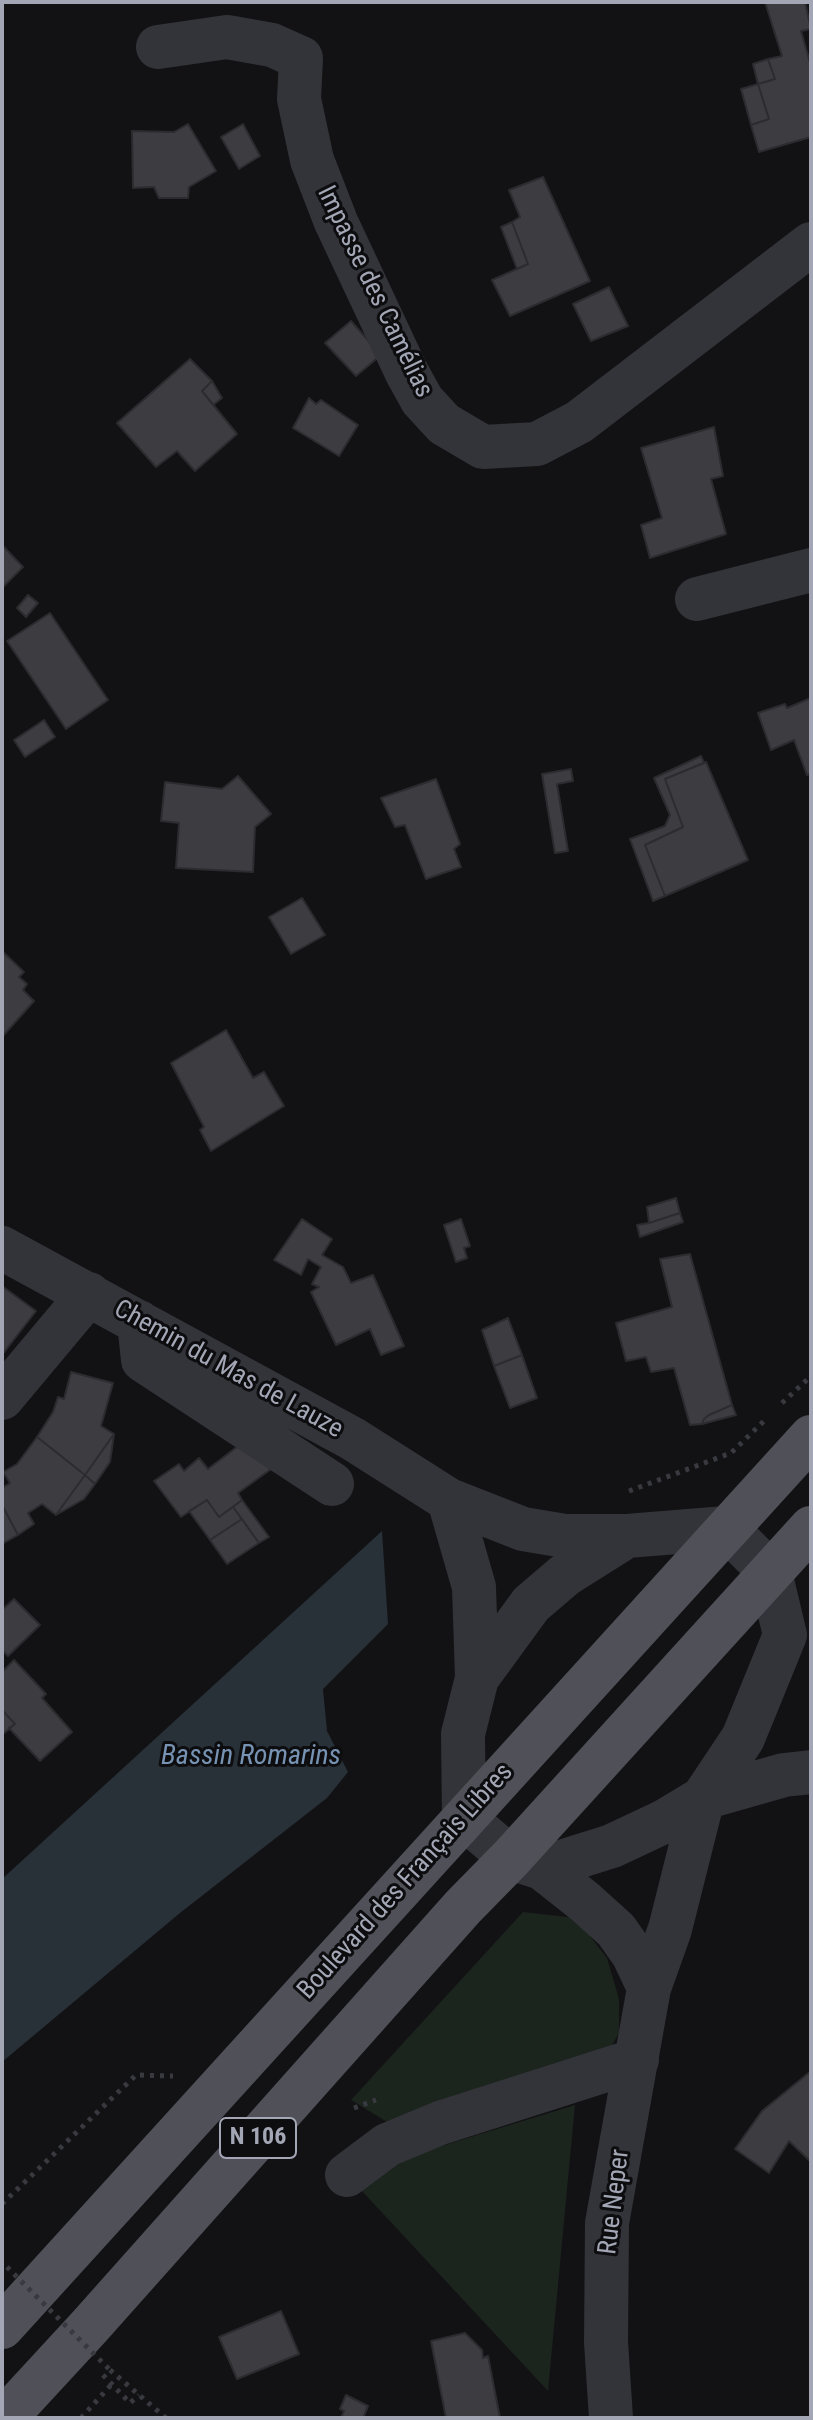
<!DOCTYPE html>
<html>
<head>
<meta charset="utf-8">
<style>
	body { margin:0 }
	#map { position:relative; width:813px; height:2420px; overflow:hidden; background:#121214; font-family:"Roboto Condensed",sans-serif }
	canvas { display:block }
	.frame { position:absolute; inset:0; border:4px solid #a3a7b5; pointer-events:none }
</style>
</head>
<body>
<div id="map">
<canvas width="813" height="2420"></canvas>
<div class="frame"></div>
</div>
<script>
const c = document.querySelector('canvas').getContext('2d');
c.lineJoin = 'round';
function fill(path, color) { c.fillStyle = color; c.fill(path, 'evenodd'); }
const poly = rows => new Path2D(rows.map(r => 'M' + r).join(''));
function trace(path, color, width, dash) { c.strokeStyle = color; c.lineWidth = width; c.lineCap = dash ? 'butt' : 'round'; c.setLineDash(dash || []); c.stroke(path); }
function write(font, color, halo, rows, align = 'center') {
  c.font = font + ' "Roboto Condensed",sans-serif'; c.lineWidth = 6; c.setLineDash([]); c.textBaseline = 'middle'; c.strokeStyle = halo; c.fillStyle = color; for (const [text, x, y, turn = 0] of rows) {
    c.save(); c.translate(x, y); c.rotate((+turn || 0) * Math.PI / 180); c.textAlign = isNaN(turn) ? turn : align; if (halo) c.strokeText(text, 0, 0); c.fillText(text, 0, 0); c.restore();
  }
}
fill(poly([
	[523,1912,576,1918,607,1958,619,1999,619,2033,607,2054,397,2128,351,2100],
	[575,2105,548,2391,347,2175]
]), '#1c241e');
fill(poly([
	[382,1531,388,1624,323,1689,327,1731,348,1772,327,1798,180,1913,2,2062,2,1879]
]), '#283038');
const building = poly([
	[765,2,805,2,811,29,801,31,811,66,811,137,759,152,751,125,769,119,758,84,775,79,768,59,782,56,765,2],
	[768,59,775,79,758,84,753,64,768,59],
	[758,84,769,119,751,125,741,89,758,84],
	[188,124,216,171,189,187,188,198,159,198,154,187,133,188,132,131,174,132,188,124],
	[243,124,260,156,239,169,221,137,243,124],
	[543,177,590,281,510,316,492,280,528,264,512,222,520,217,509,190,543,177],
	[512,222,528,264,517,269,501,227,512,222],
	[609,287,628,326,591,341,573,304,609,287],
	[351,321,381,355,356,376,325,343,351,321],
	[190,359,212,381,202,391,237,434,195,471,177,451,156,467,117,423,190,359],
	[212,381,222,398,213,405,202,391,212,381],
	[309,398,316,404,321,400,358,425,339,456,293,428,309,398],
	[714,427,723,476,711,479,726,534,650,558,641,525,662,518,641,448,714,427],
	[2,545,23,567,2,588,2,545],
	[28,595,38,603,26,617,17,608,28,595],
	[50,613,108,700,66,729,7,641,50,613],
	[811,698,811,773,807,775,794,740,771,750,758,713,785,704,787,708,811,698],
	[44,720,55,737,25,757,14,740,44,720],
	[701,756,704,763,665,779,683,827,645,845,665,896,653,901,630,839,665,826,670,815,654,778,701,756],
	[706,762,748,860,665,896,645,845,683,827,665,779,706,762],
	[571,769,573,781,557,784,568,851,555,853,542,774,571,769],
	[238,776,271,814,255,827,253,872,176,868,179,823,161,821,165,782,222,789,238,776],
	[436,779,460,844,454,849,461,867,426,879,405,825,395,827,381,798,436,779],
	[302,898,325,935,291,954,269,917,302,898],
	[2,951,24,972,19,977,27,984,23,990,34,1001,2,1037,2,951],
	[226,1030,253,1078,264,1072,284,1106,211,1151,200,1130,204,1127,171,1063,226,1030],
	[676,1198,680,1213,649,1223,647,1207,676,1198],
	[680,1213,683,1222,640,1237,637,1225,649,1223,680,1213],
	[302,1219,332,1239,322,1255,343,1267,351,1283,373,1275,404,1346,381,1355,370,1329,336,1345,311,1292,319,1287,312,1284,321,1267,308,1259,301,1275,274,1260,302,1219],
	[461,1219,470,1246,464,1248,467,1258,456,1262,444,1225,461,1219],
	[690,1254,732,1405,709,1415,704,1419,702,1424,690,1425,674,1368,651,1372,646,1357,626,1361,616,1323,672,1307,660,1259,690,1254],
	[2,1286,36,1311,2,1355,2,1286],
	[508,1318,522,1355,494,1366,482,1330,508,1318],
	[522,1355,537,1398,510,1408,494,1366,522,1355],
	[71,1372,113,1383,101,1426,114,1434,85,1475,37,1437,53,1412,58,1397,64,1399,71,1372],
	[732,1405,736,1415,702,1424,704,1419,709,1415,732,1405],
	[114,1434,110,1462,95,1484,85,1475,114,1434],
	[37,1437,85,1475,56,1515,42,1504,28,1513,34,1524,18,1535,2,1505,2,1488,10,1483,3,1472,17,1464,37,1437],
	[246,1440,278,1464,238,1493,242,1500,219,1517,207,1500,181,1517,154,1481,179,1464,184,1471,199,1458,208,1469,246,1440],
	[85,1475,95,1484,84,1499,56,1515,85,1475],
	[207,1500,219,1517,233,1507,242,1519,210,1540,189,1511,207,1500],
	[242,1500,269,1537,259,1543,233,1507,242,1500],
	[2,1505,18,1535,2,1544,2,1505],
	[242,1519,259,1543,227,1564,210,1540,242,1519],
	[14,1599,40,1625,8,1656,2,1650,2,1610,14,1599],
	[14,1660,46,1694,42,1698,72,1732,40,1761,9,1728,15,1724,2,1710,2,1672,14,1660],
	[2,1710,15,1724,3,1734,2,1732,2,1710],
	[811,2071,811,2162,789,2141,769,2173,735,2149,762,2111,811,2071],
	[281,2311,299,2354,237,2379,219,2337,281,2311],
	[465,2333,482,2350,483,2358,488,2356,500,2418,446,2418,431,2341,465,2333],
	[346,2395,368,2406,363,2418,341,2418,344,2411,340,2409,346,2395]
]);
fill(building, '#3c3c41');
trace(building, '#2c2c30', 2);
trace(poly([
	[782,1403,811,1376],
	[629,1491,731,1453,764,1421],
	[354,2108,376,2100],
	[2,2204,136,2075,173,2076],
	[110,2370,166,2418],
	[103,2375,130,2403,139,2395],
	[81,2418,111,2385]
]), '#393a40', 5, [4, 6]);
trace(poly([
	[158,47,227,37,272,45,301,58,299,99,312,160,336,222,406,371,422,400,444,424,483,447,537,444,579,422,811,244],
	[697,599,811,570],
	[2,1248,353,1439,449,1500,523,1529,565,1536,627,1536,726,1528,770,1572,785,1635,743,1738,703,1798,663,1822,612,1846,542,1868],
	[139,1322,143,1360,332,1484],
	[2,1398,89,1294],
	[449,1500,474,1587,477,1678],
	[627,1536,565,1575,531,1604,477,1678,463,1734,464,1818,511,1858,542,1868,585,1902,616,1930,633,1954,649,1988],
	[703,1798,784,1775,811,1772],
	[347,2175,387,2145,440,2123,637,2060],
	[611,2418,606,2342,607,2223,649,1988,670,1929,703,1798]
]), '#333439', 44);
trace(poly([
	[2,2327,811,1437],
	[5,2418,89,2327,463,1907,511,1858,811,1528]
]), '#4f5058', 44);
trace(poly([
	[7,2267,110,2370]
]), '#393a40', 5, [4, 6]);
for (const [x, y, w] of [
	[258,2138,76]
]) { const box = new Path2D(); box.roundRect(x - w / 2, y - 20, w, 40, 6); c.fillStyle = '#0d0d0f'; c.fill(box); trace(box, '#a3a7b5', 2); }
write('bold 24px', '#a3a7b5', null, [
	["N 106",258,2138]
]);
write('26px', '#a3a7b5', '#0d0d0f', [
	["Impasse des Camélias",374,292,64],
	["Chemin du Mas de Lauze",228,1370,29],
	["Boulevard des Français Libres",406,1882,-48],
	["Rue Neper",615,2202,-83]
]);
write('italic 28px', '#7793b3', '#0d0d0f', [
	["Bassin Romarins",251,1757]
]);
</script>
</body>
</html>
